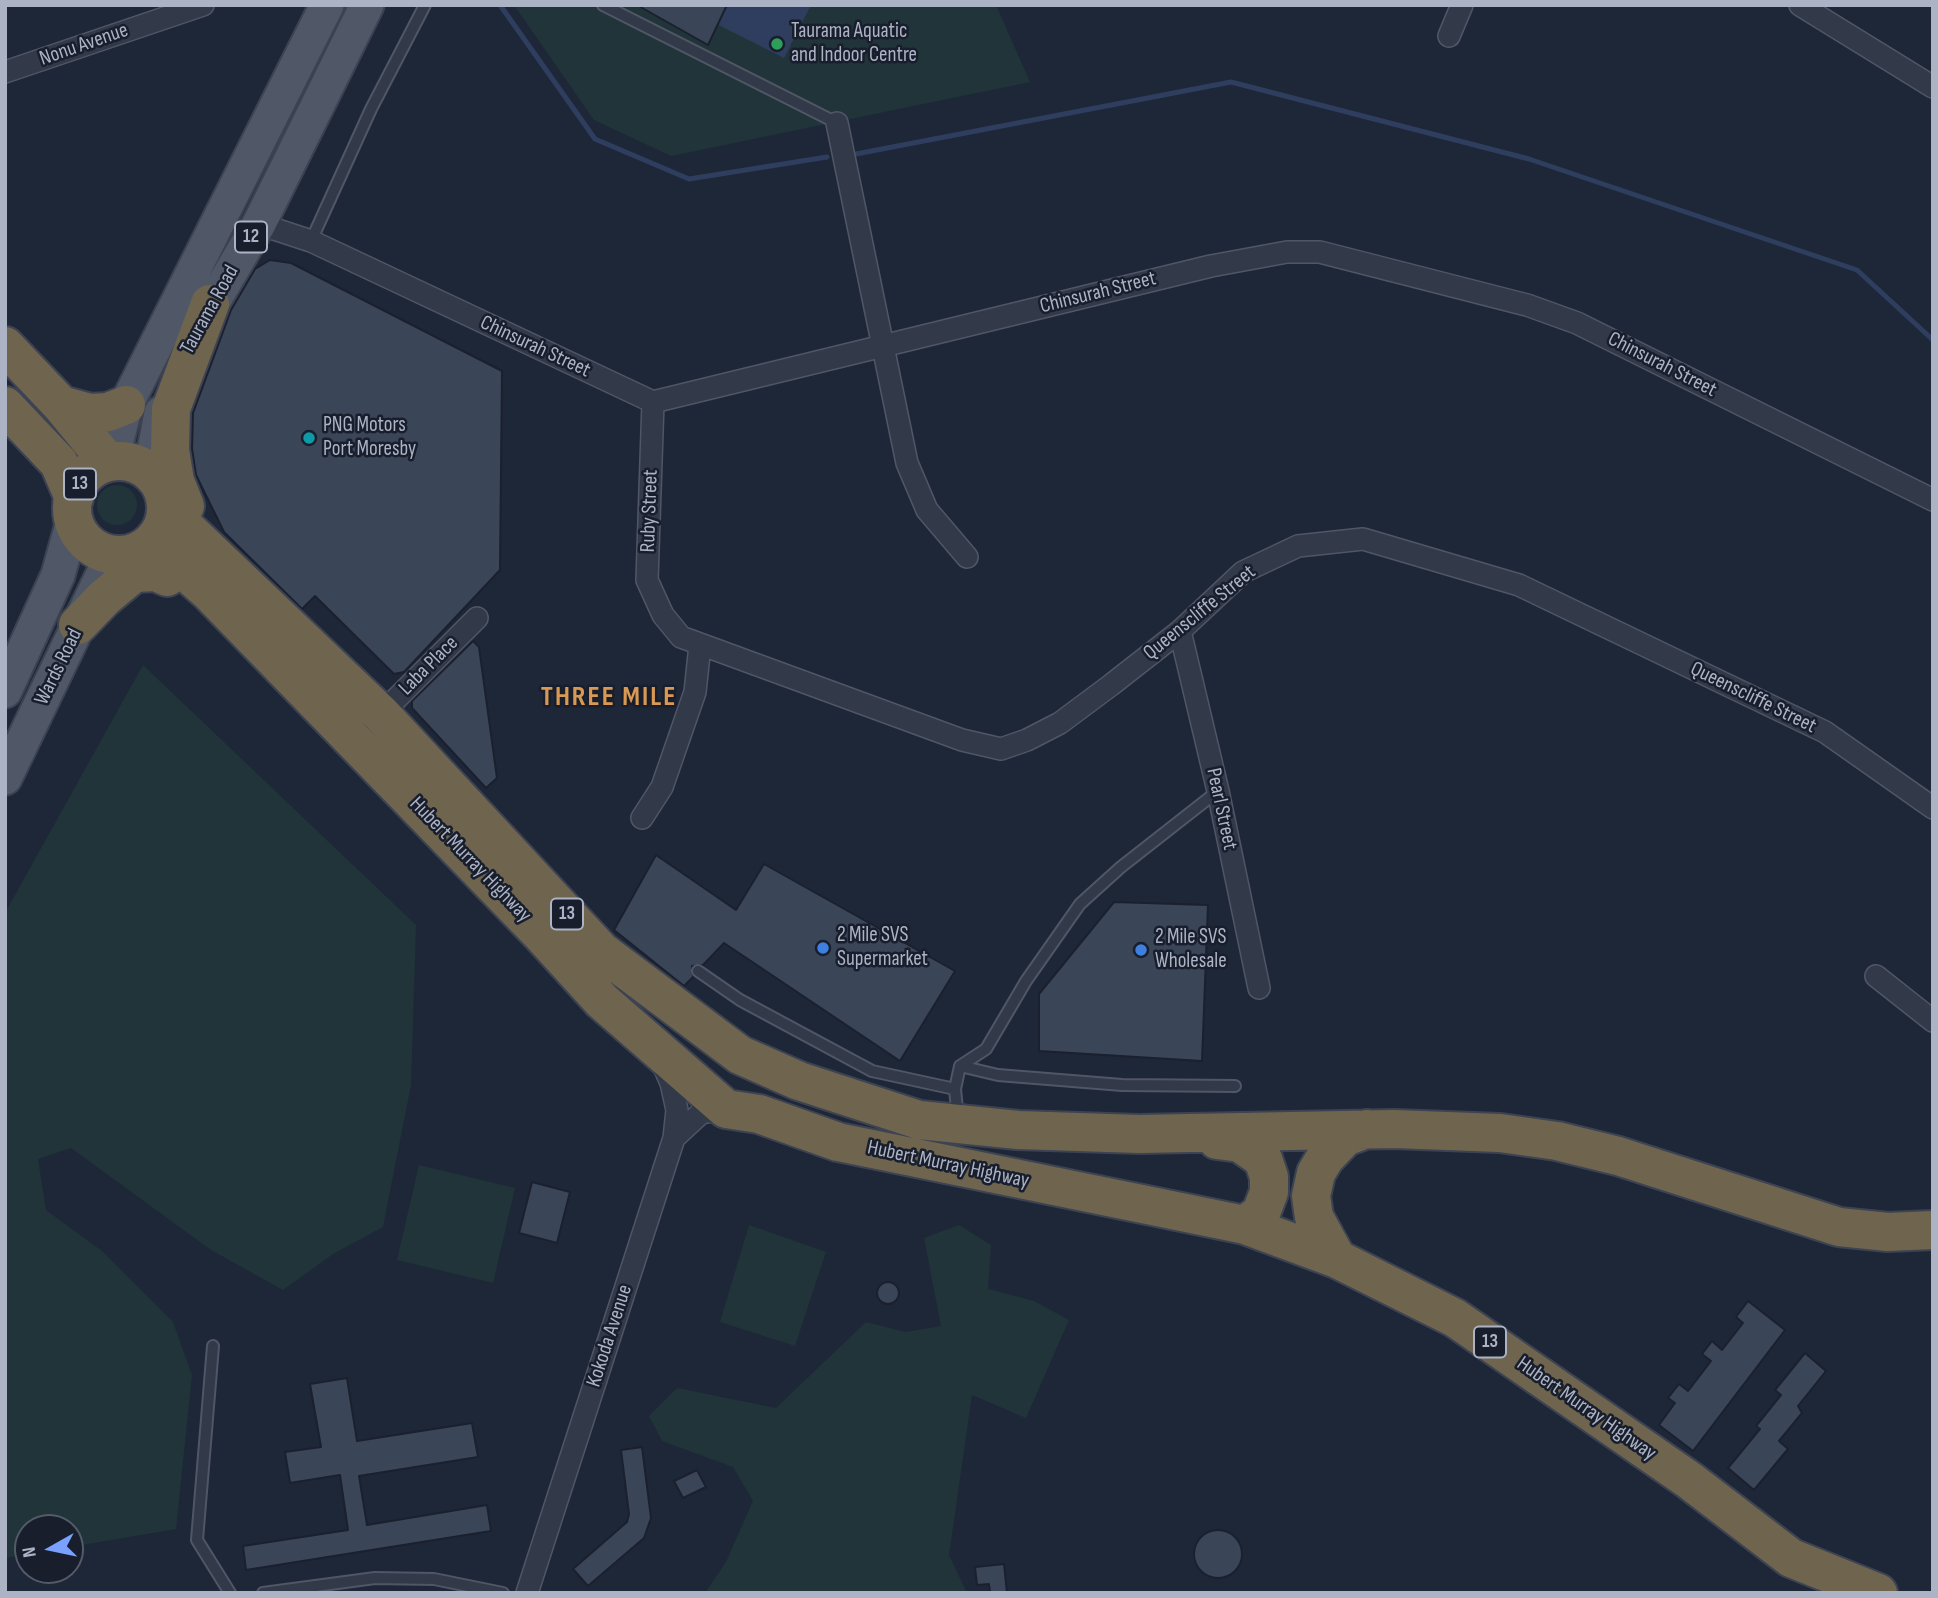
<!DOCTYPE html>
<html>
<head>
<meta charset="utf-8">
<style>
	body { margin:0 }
	#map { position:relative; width:1938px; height:1598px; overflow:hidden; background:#1e2738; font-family:"Sofia Sans Condensed",sans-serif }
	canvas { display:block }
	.frame { position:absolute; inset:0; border:7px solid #acb3c5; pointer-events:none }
	.north { position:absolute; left:14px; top:1514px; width:70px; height:70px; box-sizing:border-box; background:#181e2c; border:2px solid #535a69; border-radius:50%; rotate:261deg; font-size:19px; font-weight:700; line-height:28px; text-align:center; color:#acb3c5 }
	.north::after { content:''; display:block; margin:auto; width:24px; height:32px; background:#79a1fd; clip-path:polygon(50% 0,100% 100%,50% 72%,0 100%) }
</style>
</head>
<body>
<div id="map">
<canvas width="1938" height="1598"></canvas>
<div class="frame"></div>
<div class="north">N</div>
</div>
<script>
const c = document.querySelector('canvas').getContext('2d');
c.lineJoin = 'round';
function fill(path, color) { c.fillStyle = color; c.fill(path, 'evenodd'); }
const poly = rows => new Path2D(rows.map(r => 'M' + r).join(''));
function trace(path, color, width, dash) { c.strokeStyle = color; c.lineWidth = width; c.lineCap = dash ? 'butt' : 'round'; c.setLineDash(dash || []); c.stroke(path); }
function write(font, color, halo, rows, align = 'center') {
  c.font = font + ' "Sofia Sans Condensed",sans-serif'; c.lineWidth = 5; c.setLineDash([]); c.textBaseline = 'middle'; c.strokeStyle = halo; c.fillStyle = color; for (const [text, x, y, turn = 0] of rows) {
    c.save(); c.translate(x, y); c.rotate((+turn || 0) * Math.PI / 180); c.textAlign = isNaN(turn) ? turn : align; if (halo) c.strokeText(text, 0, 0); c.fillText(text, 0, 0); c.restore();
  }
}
fill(poly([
	[514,5,996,5,1030,82,671,156,594,120],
	'97 505a20 20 0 1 1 40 0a20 20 0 1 1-40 0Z',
	[143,665,416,925,411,1085,383,1227,333,1254,283,1290,211,1250,71,1148,38,1159,46,1210,102,1251,173,1322,192,1375,176,1529,70,1547,70,1528,28,1528,28,1554,5,1558,5,913],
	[419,1165,515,1188,493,1283,397,1260],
	[749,1225,826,1252,795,1346,720,1322],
	[959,1225,991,1245,988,1289,1034,1301,1069,1320,1026,1418,972,1395,949,1555,967,1593,705,1593,726,1562,753,1501,733,1467,662,1441,649,1416,677,1388,776,1408,866,1322,906,1332,941,1326,924,1238]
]), '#203439');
fill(poly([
	[694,5,811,5,784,58,691,11]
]), '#2f3e5e');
trace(poly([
	[500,5,595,139,689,179,827,157],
	[856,154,1231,82,1529,159,1857,270,1933,340]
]), '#2f3e5e', 5);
const building = poly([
	[637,5,727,5,708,45,637,5],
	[270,260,291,263,502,371,500,570,404,672,394,674,315,596,302,609,224,532,196,475,192,449,193,413,231,310,255,269,270,260],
	[473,641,479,647,497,778,486,788,412,708,412,701,473,641],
	[656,855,736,910,764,864,955,971,900,1061,724,943,703,965,692,966,693,977,684,986,614,930,656,855],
	[1114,902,1208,905,1202,1061,1039,1051,1039,994,1114,902],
	[532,1182,570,1192,557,1243,519,1233,532,1182],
	'877 1293a11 11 0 1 1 22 0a11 11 0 1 1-22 0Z',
	[1748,1301,1785,1330,1693,1451,1659,1425,1675,1403,1668,1398,1679,1384,1688,1391,1711,1361,1702,1354,1712,1341,1722,1350,1743,1323,1736,1317,1748,1301],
	[1805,1353,1826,1371,1798,1406,1802,1413,1779,1441,1788,1449,1754,1490,1728,1468,1760,1429,1756,1426,1781,1395,1775,1390,1805,1353],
	[347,1378,357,1441,472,1423,478,1457,359,1476,367,1525,487,1505,491,1531,246,1570,243,1546,348,1530,340,1475,290,1483,285,1452,321,1447,310,1384,347,1378],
	[642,1447,651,1518,644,1538,588,1586,573,1569,627,1522,629,1514,621,1450,642,1447],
	[697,1470,706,1487,683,1498,674,1481,697,1470],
	'1194 1554a24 24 0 1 1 48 0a24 24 0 1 1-48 0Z',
	[1004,1564,1007,1593,990,1593,989,1584,977,1585,975,1567,1004,1564]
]);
fill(building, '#3a4558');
trace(building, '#1a202e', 2);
const lane = poly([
	[603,5,837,123],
	[311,241,371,109,425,5],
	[698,971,740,1000,872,1071,955,1089],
	[960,1066,998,1075,1122,1085,1235,1086],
	[958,1119,955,1089,960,1066,986,1049,1026,981,1080,904,1121,867,1218,791],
	[213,1346,197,1540,230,1593],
	[263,1593,375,1578,434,1579,503,1593]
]);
const street = poly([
	[1800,5,1933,87],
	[1449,36,1462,5],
	[5,72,203,5],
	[837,123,907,463,927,510,967,557],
	[259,224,311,241,653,402,1211,266,1287,252,1320,252,1527,305,1577,323,1933,500],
	[653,402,647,580,663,615,681,637,962,740,1001,749,1027,740,1060,723,1111,685,1180,631,1243,572,1298,546,1363,539,1519,585,1825,732,1933,808],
	[1180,631,1218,791,1259,988],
	[381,714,477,618],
	[642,818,662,787,695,692,700,645],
	[1876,976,1933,1021],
	[662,1062,671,1083,677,1110,674,1138],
	[527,1593,674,1138,701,1113,726,1109]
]);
const primary = poly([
	[198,328,259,224,367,5],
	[112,460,126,405,327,5],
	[150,472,161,413],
	[5,691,58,575,73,521],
	[5,778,112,555]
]);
const highway = poly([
	[5,346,61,405,107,461],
	[61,405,90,413,108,412,126,405],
	[5,406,59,463,74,498],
	'72 508a47 47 0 1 1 94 0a47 47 0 1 1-94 0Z',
	[185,506,175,481,170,450,171,409,210,304],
	[167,510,381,714,601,951,740,1055,799,1081,919,1120,1018,1130,1139,1134,1394,1129,1500,1133,1557,1141,1618,1156,1839,1227,1888,1232,1933,1230],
	[145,548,177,564,210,593,542,935,602,1001,726,1109,759,1114,838,1142,1245,1225,1337,1259,1455,1318,1689,1480,1791,1558,1878,1593],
	[78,625,104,598,134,573,156,572,167,577],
	[1217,1140,1240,1143,1263,1159,1269,1177,1269,1192,1261,1213,1245,1225],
	[1337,1259,1314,1217,1311,1196,1316,1173,1325,1158,1345,1137,1367,1129]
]);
trace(lane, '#505666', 14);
trace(street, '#505666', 24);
trace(primary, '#3c4251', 37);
trace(highway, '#3d4352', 42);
trace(lane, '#323948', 10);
trace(street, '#323948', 21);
trace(primary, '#505868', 33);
trace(highway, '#6f654e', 38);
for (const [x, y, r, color] of [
	[777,44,7,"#2e9e5b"],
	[309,438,7,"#0f9aa8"],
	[823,948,7,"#3f7fe0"],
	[1141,950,7,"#3f7fe0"]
]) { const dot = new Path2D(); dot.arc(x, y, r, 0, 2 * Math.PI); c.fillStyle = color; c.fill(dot); trace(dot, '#181e2c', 2.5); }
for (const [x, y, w] of [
	[251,237,32],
	[80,484,32],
	[567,914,32],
	[1490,1342,32]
]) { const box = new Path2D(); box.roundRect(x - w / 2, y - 15.5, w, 31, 5); c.fillStyle = '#181e2c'; c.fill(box); trace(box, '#acb3c5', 2); }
write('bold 19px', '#acb3c5', null, [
	["12",251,237],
	["13",80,484],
	["13",567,914],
	["13",1490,1342]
]);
write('21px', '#acb3c5', '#181e2c', [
	["Taurama Aquatic",791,32],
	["and Indoor Centre",791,56],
	["PNG Motors",323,426],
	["Port Moresby",323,450],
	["2 Mile SVS",837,936],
	["Supermarket",837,960],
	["2 Mile SVS",1155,938],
	["Wholesale",1155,962]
], 'left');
write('21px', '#acb3c5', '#181e2c', [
	["Nonu Avenue",84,45,-19],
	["Chinsurah Street",1098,293,-14],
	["Taurama Road",210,310,-61],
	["Chinsurah Street",535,347,25],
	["Chinsurah Street",1662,365,27],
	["Ruby Street",650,511,-88],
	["Queenscliffe Street",1200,613,-39],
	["Laba Place",429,666,-45],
	["Wards Road",59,667,-64],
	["Queenscliffe Street",1753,698,26],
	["Pearl Street",1221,809,78],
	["Hubert Murray Highway",470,860,46],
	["Hubert Murray Highway",948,1165,12],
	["Kokoda Avenue",610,1336,-72],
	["Hubert Murray Highway",1586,1409,35]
]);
c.letterSpacing = '2px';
write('bold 28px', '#d99954', '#181e2c', [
	["THREE MILE",609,698]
]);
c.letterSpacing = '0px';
</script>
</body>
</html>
